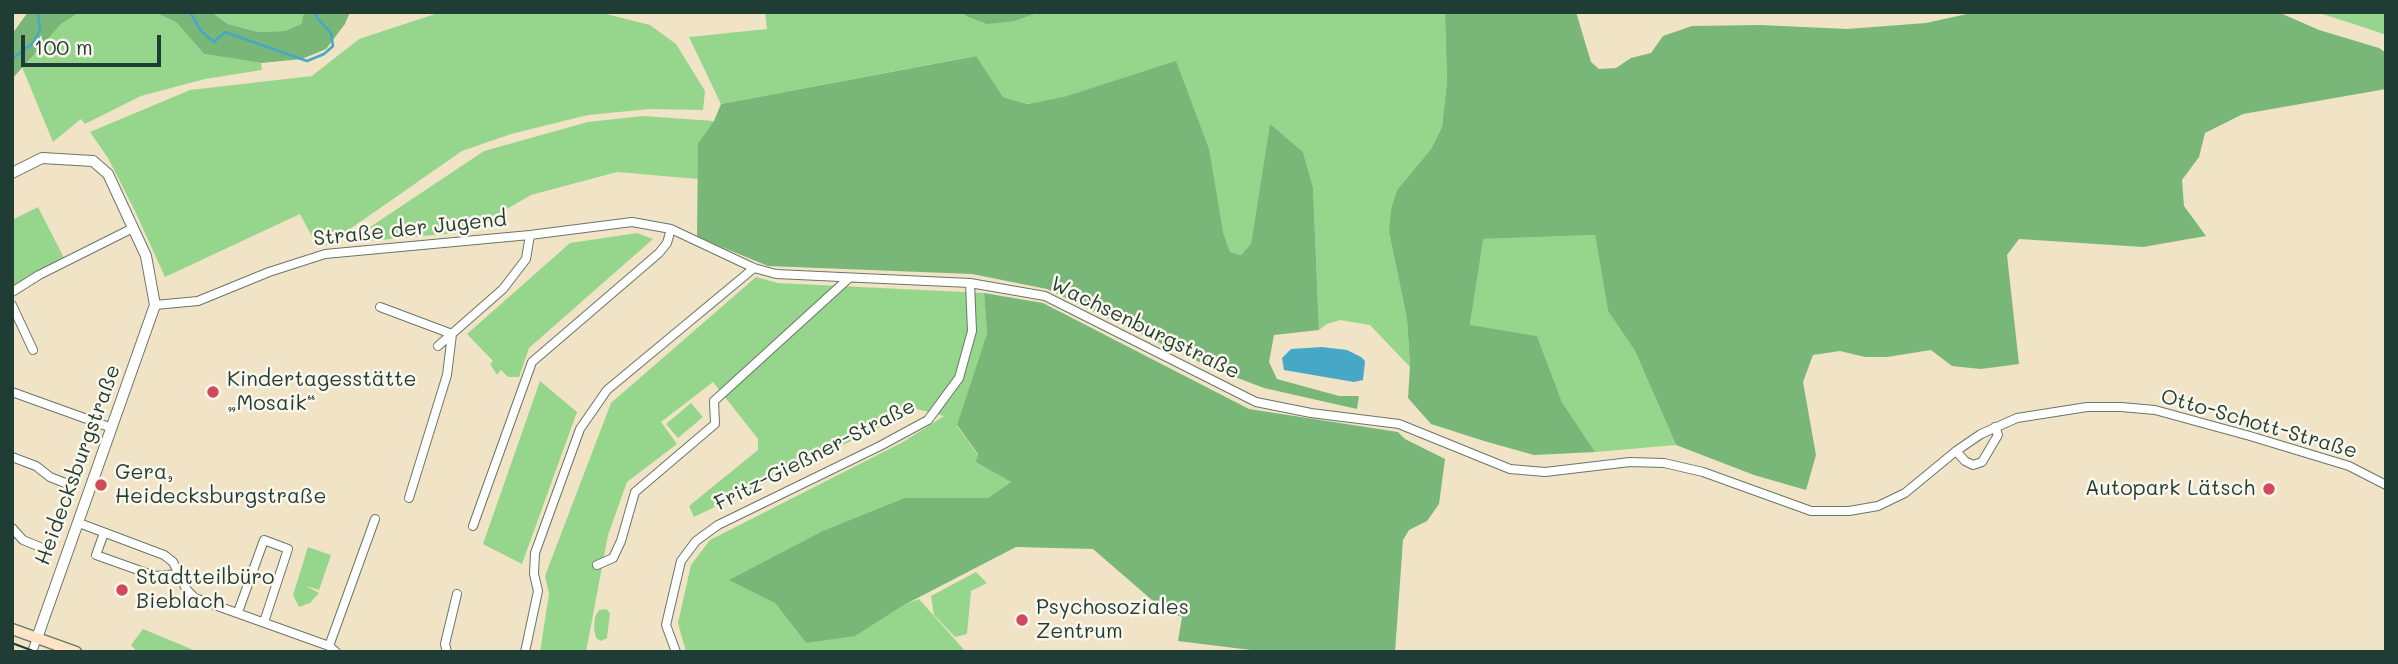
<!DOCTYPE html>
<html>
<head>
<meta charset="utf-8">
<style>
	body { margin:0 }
	#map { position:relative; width:2398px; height:664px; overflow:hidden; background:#f1e3c6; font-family:Mali,sans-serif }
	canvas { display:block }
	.frame { position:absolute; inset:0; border:14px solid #1f3d34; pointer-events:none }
	.scale { position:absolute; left:21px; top:35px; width:140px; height:32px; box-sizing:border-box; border:4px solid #1f3d34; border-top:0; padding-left:9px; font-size:21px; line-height:24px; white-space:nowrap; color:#1f3d34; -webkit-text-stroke:5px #fbf7ec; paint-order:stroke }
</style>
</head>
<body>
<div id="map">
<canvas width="2398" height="664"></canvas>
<div class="frame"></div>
<div class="scale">100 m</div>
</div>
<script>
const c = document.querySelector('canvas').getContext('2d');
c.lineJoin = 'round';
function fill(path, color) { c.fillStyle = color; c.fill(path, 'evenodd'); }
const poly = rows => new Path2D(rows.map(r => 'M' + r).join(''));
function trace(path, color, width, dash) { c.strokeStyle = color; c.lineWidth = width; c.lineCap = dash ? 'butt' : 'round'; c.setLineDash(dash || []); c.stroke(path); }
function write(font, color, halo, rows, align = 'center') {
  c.font = font + ' Mali,sans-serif'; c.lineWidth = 5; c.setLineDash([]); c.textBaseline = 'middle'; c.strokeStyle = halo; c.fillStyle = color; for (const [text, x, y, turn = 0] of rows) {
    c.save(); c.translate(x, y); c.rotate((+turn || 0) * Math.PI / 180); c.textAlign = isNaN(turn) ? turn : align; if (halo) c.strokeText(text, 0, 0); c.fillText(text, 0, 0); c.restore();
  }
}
fill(poly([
	[80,12,157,13,177,23,204,54,261,63,262,70,205,79,141,96,85,124,81,119,53,142,22,67,61,24],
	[211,12,304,12,301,24,285,31,258,32,228,24],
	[441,12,598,12,650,25,676,44,705,91,703,110,650,109,588,115,511,134,462,151,327,245,317,246,300,214,165,277,135,211,108,158,90,132,190,90,312,76,359,39],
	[765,12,963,12,966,16,1015,21,1040,12,1447,12,1445,17,1447,81,1442,127,1431,149,1397,190,1389,232,1407,319,1410,367,1370,325,1340,320,1327,324,1319,330,1313,187,1303,152,1270,125,1251,245,1241,255,1230,252,1223,232,1067,96,1029,104,1003,97,975,56,721,104,689,37,767,29],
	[2316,12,2386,12,2386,35,2363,27],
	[643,116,714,121,698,143,698,179,617,172,531,195,467,232,346,243,484,151,588,122],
	[38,207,64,258,12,290,12,220],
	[637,233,653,239,529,348,519,377,508,377,501,370,497,375,490,364,493,361,467,334,570,243],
	[1595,235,1608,311,1635,351,1676,445,1595,452,1562,402,1537,336,1470,326,1482,239],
	[756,277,778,283,984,293,987,333,957,426,978,455,977,462,1011,482,988,498,775,603,806,643,919,599,966,652,686,652,678,623,691,565,710,540,903,442,944,416,917,409,694,517,689,506,758,450,758,439,713,382,661,422,677,444,627,482,608,535,586,652,540,652,549,594,545,576,611,403],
	[540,381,577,412,522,564,483,544],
	[691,403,703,417,678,438,666,424],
	[308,547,331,555,319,590,306,586,319,593,310,603,299,607,293,595],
	[976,572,987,583,971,591,967,634,955,637,934,615,931,596],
	[606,609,610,613,607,638,601,641,596,638,594,628,595,617,599,610],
	[143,629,191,649,196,652,137,652,131,645]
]), '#96d68c');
fill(poly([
	[28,12,80,12,61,24,12,79,12,34],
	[155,12,211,12,228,24,258,32,285,31,301,24,304,12,350,12,345,24,326,49,302,59,261,63,204,54,177,23],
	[963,12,1040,12,1015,21,987,24,966,16],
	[1447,12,1576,12,1591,62,1599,69,1616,68,1631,58,1651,53,1663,36,1692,26,1760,25,1847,29,1926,23,1976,12,2278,12,2319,30,2379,48,2386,53,2386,89,2243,114,2205,133,2199,157,2182,180,2184,206,2206,236,2143,247,2019,239,2007,255,2019,364,1981,369,1952,366,1931,350,1887,357,1865,357,1840,351,1813,355,1803,382,1816,455,1806,490,1754,475,1676,445,1635,351,1608,311,1595,235,1483,239,1470,325,1537,336,1562,402,1595,452,1534,455,1484,441,1431,424,1408,398,1410,366,1407,319,1389,232,1391,210,1397,190,1431,149,1442,127,1447,81,1445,16],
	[976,56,1003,97,1028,104,1067,96,1176,61,1209,149,1223,232,1230,252,1241,255,1251,244,1270,124,1303,152,1313,187,1319,330,1274,335,1269,362,1277,379,1339,396,1359,396,1357,409,1264,388,1214,369,1047,289,972,274,768,266,697,237,698,143,714,121,721,104],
	[984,293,1043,303,1249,409,1398,432,1405,439,1445,459,1439,504,1427,521,1409,530,1403,540,1395,652,1267,652,1178,641,1182,617,1160,607,1093,549,1016,547,902,606,855,636,806,643,775,603,729,580,823,531,905,498,988,498,1011,482,976,462,978,454,957,425,987,333]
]), '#78b778');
fill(poly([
	[1322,347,1347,350,1361,357,1365,361,1363,380,1354,382,1284,370,1282,358,1291,349]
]), '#47a7c6');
trace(poly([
	[190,12,201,31,214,42,225,32,307,61,324,54,333,46,331,33,317,18,316,12],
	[12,59,33,43,40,30,38,14,41,12]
]), '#47a7c6', 2.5);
const minor = poly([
	[12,292,39,275,133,228],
	[12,305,33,350],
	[155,305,198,301,269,272,325,254,530,235,632,222,671,229,754,268,776,274,970,283,1045,296,1256,402,1311,413,1399,424,1510,469,1545,472,1630,462,1664,463,1703,472,1811,511,1849,511,1878,506,1905,493,1956,451,1981,434,2017,418,2087,407,2121,407,2155,410,2250,436,2349,466,2386,485],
	[380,307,452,334,447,375,409,498],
	[438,346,503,289,526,259,530,235],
	[12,392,112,428],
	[1956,451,1965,461,1973,465,1982,462,1998,435,1995,427],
	[12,457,36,466,50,477,65,483],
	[79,523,164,555,173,562,186,589,195,598,329,646,336,652],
	[473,526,532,362,659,253,667,243,671,229],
	[12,528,23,540,40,547],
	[104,533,96,555,155,576,179,574],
	[597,565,613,558,621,541,635,492,715,424,714,401,848,279],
	[238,612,264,540,288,549,264,622],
	[329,646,375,519],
	[32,652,37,638],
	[447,652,445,644,457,594],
	[525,652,538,591,534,574,535,553,580,429,607,390,754,268],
	[676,652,666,625,681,561,696,541,718,525,880,446,928,420,959,378,972,331,970,283]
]);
const tertiary = poly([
	[12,173,42,158,93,161,108,174,146,256,155,305,37,638]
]);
const secondary = poly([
	[12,629,76,652]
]);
trace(minor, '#687767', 10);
trace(tertiary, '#687767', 12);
trace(secondary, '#687767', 13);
trace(minor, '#fff', 8);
trace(tertiary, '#fff', 10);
trace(secondary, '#ffe4c6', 10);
trace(poly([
	[12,643,36,652]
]), '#1f3d34', 2);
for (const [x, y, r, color] of [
	[213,392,7,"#d1495b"],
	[101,485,7,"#d1495b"],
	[2269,489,7,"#d1495b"],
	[122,590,7,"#d1495b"],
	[1022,620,7,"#d1495b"]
]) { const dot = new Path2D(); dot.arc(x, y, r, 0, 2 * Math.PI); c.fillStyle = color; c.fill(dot); trace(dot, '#fbf7ec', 2.5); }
write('21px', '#1f3d34', '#fbf7ec', [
	["Straße der Jugend",410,229,-6],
	["Wachsenburgstraße",1145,328,26],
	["Otto-Schott-Straße",2259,424,16],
	["Fritz-Gießner-Straße",815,455,-27],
	["Heidecksburgstraße",78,465,-70]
]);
write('21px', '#1f3d34', '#fbf7ec', [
	["Kindertagesstätte",227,380],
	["„Mosaik“",227,404],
	["Gera,",115,473],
	["Heidecksburgstraße",115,497],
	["Autopark Lätsch",2255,489,"right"],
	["Stadtteilbüro",136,578],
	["Bieblach",136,602],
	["Psychosoziales",1036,608],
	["Zentrum",1036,632]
], 'left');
</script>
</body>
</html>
